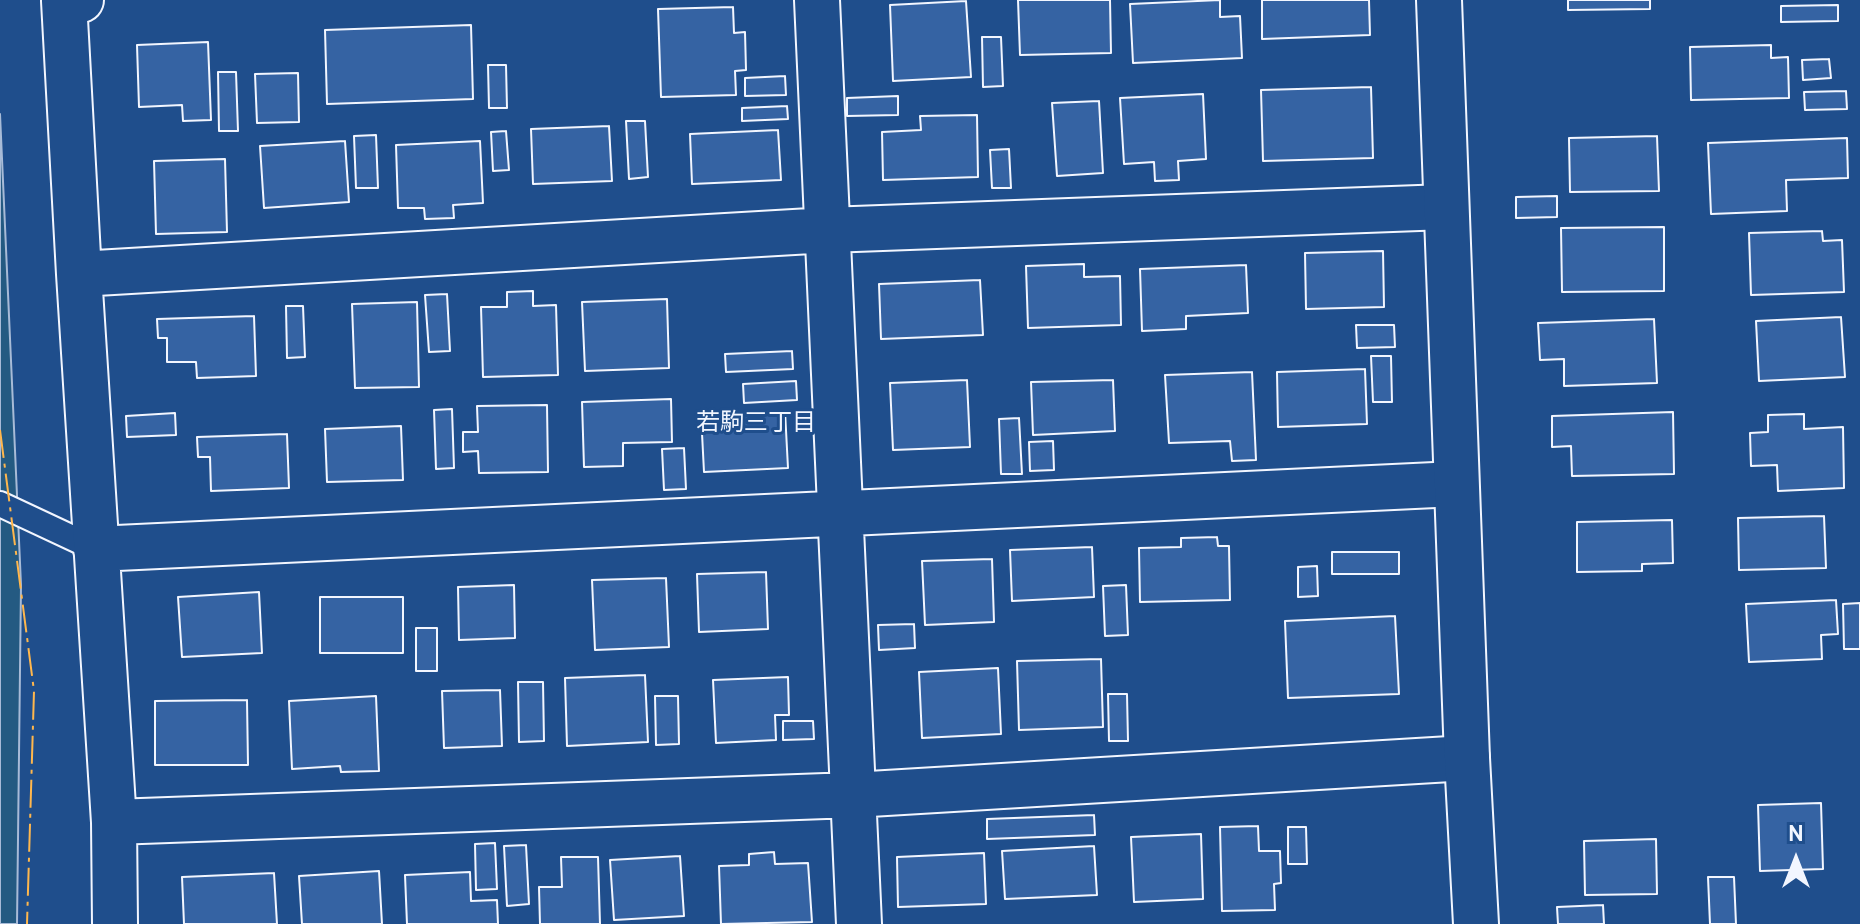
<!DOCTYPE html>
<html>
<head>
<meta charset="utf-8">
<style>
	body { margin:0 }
	#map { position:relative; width:1860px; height:924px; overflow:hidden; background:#1f4e8c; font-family:Overpass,sans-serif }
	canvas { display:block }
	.north { position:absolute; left:1756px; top:820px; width:80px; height:80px; -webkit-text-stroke:6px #1f4e8c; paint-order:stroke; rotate:0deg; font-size:22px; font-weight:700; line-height:32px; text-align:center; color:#f2f6ff }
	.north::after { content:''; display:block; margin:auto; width:28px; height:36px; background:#f2f6ff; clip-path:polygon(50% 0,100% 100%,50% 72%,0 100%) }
</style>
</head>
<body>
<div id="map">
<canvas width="1860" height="924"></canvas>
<div class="north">N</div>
</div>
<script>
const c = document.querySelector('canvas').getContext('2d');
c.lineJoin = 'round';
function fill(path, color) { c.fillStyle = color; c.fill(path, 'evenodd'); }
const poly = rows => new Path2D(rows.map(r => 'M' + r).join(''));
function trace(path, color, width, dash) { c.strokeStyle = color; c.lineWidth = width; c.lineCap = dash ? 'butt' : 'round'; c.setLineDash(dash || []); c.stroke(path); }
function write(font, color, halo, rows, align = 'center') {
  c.font = font + ' Overpass,"Noto Sans JP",sans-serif'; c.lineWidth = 6; c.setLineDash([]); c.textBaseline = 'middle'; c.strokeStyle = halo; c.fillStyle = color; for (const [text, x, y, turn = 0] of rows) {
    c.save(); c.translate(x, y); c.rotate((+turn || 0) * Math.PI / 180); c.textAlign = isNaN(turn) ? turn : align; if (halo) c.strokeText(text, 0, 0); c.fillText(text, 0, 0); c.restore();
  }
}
const green = poly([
	[0,114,21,585,17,924,0,924,0,114]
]);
fill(green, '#245a82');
trace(green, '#a8bbd7', 2);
const building = poly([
	[1018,0,1110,0,1111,53,1020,55,1018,0],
	[1220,0,1220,17,1240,16,1242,58,1133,63,1130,4,1220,0],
	[1262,0,1369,0,1370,35,1262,39,1262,0],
	[1568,0,1650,0,1650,9,1568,10,1568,0],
	[966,1,971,77,893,81,890,5,966,1],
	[1838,5,1838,21,1781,22,1781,6,1838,5],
	[733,7,734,33,745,32,746,70,735,71,736,95,661,97,658,9,733,7],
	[471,25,473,99,327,104,325,30,471,25],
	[982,37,1001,37,1003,86,983,87,982,37],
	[208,42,211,120,183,121,182,105,139,107,137,45,208,42],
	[1771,45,1771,58,1788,57,1789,98,1691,100,1690,47,1771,45],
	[1829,59,1831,78,1803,80,1802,60,1829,59],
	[488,65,506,65,507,108,489,108,488,65],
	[218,72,236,72,238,131,219,131,218,72],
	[298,73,299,122,257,123,255,74,298,73],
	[785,76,786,95,745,96,745,78,785,76],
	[1371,87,1373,158,1263,161,1261,90,1371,87],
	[1846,91,1847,109,1805,110,1804,92,1846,91],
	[1203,94,1206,159,1178,161,1179,180,1155,181,1154,162,1124,164,1120,98,1203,94],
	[898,96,898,115,847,116,847,98,898,96],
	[1099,101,1103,173,1057,176,1052,103,1099,101],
	[787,106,788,119,742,121,742,108,787,106],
	[977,115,978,177,883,180,882,132,921,130,920,116,977,115],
	[626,121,645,121,648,177,629,179,626,121],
	[609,126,612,181,533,184,531,129,609,126],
	[778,130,781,180,692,184,690,134,778,130],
	[506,131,509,170,493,171,491,132,506,131],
	[376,135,378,188,356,188,354,136,376,135],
	[1657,136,1659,191,1570,192,1569,138,1657,136],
	[1847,138,1848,178,1786,180,1787,211,1711,214,1708,143,1847,138],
	[345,141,349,202,264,208,260,146,345,141],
	[480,141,483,203,453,205,454,218,425,219,424,208,398,208,396,145,480,141],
	[1009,149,1011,188,992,188,990,150,1009,149],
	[225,159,227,232,156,234,154,161,225,159],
	[1557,196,1557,217,1516,218,1516,197,1557,196],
	[1664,227,1664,291,1562,292,1561,228,1664,227],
	[1822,231,1823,241,1842,240,1844,292,1751,295,1749,233,1822,231],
	[1383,251,1384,307,1306,309,1305,253,1383,251],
	[1084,264,1084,277,1120,276,1121,325,1028,328,1026,266,1084,264],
	[1246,265,1248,313,1186,316,1186,329,1142,331,1140,269,1246,265],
	[980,280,983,335,881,339,879,284,980,280],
	[533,291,533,306,556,305,558,375,483,377,481,307,507,307,507,292,533,291],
	[447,294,450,351,429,352,425,295,447,294],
	[667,299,669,368,585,371,582,302,667,299],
	[417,302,419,387,355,388,352,304,417,302],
	[286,306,303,306,305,357,287,358,286,306],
	[254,316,256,376,197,378,196,362,167,362,167,338,158,338,157,319,254,316],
	[1841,317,1845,377,1759,381,1756,321,1841,317],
	[1654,319,1657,383,1564,386,1564,359,1540,360,1538,323,1654,319],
	[1356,325,1394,325,1395,347,1357,348,1356,325],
	[792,351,793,369,726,372,725,354,792,351],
	[1371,356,1391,356,1392,402,1373,402,1371,356],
	[1365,369,1367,424,1278,427,1277,372,1365,369],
	[1252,372,1256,460,1232,461,1230,441,1169,443,1165,375,1252,372],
	[967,380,970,447,893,450,890,383,967,380],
	[1113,380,1115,431,1033,435,1031,382,1113,380],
	[796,381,797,400,744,403,743,384,796,381],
	[671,399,672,442,623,443,623,466,584,467,582,402,671,399],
	[547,405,548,472,479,473,478,451,463,452,463,432,478,432,477,406,547,405],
	[452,409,454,468,436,469,434,410,452,409],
	[785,411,788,468,704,472,701,414,785,411],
	[1673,412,1674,474,1572,476,1571,446,1552,447,1552,416,1673,412],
	[175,413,176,435,127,437,126,416,175,413],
	[1804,414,1804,429,1843,427,1844,488,1778,491,1777,465,1751,466,1750,433,1768,432,1768,415,1804,414],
	[1019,418,1022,474,1001,474,999,419,1019,418],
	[401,426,403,480,327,482,325,429,401,426],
	[287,434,289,488,211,491,210,457,198,457,197,437,287,434],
	[1053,441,1054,470,1030,471,1029,442,1053,441],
	[684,448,686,489,664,490,662,449,684,448],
	[1824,516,1826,568,1739,570,1738,518,1824,516],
	[1672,520,1673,563,1642,564,1642,571,1577,572,1577,522,1672,520],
	[1217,537,1218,546,1229,546,1230,600,1140,602,1139,548,1181,547,1181,538,1217,537],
	[1092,547,1094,597,1012,601,1010,550,1092,547],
	[1332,552,1399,552,1399,574,1332,574,1332,552],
	[992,559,994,622,925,625,922,561,992,559],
	[1317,566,1318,596,1298,597,1298,567,1317,566],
	[766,572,768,629,699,632,697,574,766,572],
	[666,578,669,647,595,650,592,580,666,578],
	[514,585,515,638,459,640,458,587,514,585],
	[1126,585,1128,635,1105,636,1103,586,1126,585],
	[259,592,262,653,182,657,178,597,259,592],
	[320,597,403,597,403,653,320,653,320,597],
	[1836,600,1838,634,1821,635,1822,659,1749,662,1746,604,1836,600],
	[1860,603,1860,649,1844,649,1843,604,1860,603],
	[1395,616,1399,694,1288,698,1285,621,1395,616],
	[914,624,915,648,879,650,878,625,914,624],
	[416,628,437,628,437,671,416,671,416,628],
	[1101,659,1103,727,1019,730,1017,661,1101,659],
	[998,668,1001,734,922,738,919,672,998,668],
	[645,675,648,742,567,746,565,678,645,675],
	[788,677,789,715,775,715,776,740,716,743,713,680,788,677],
	[518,682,543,682,544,741,519,742,518,682],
	[500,690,502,746,444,748,442,691,500,690],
	[1108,694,1127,694,1128,741,1109,741,1108,694],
	[376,696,379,771,341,772,340,766,292,769,289,701,376,696],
	[655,696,678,696,679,744,656,745,655,696],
	[247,700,248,765,155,765,155,701,247,700],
	[783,721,813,721,814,739,783,740,783,721],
	[1821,803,1823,869,1760,871,1758,805,1821,803],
	[1094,815,1095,835,987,839,987,819,1094,815],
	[1258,826,1259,851,1280,851,1281,883,1274,884,1275,910,1222,911,1220,827,1258,826],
	[1288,827,1306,827,1307,864,1288,864,1288,827],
	[1201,834,1203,899,1134,902,1131,837,1201,834],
	[1656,839,1657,894,1585,895,1584,841,1656,839],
	[495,843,497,889,476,890,475,844,495,843],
	[526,845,529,904,507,906,504,846,526,845],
	[1094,846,1097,895,1005,899,1002,851,1094,846],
	[774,852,775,864,808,863,812,922,721,924,719,866,749,865,749,854,774,852],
	[984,853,986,904,898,907,897,857,984,853],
	[680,856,684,916,614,920,610,860,680,856],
	[561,857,598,857,600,924,540,924,539,887,562,887,561,857],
	[379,871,382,924,302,924,299,876,379,871],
	[470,872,471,901,497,900,498,924,407,924,405,875,470,872],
	[274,873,277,924,184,924,182,877,274,873],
	[1708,877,1734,877,1736,924,1710,924,1708,877],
	[1603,905,1604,924,1558,924,1557,907,1603,905]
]);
fill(building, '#3563a3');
trace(building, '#f2f6ff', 2);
const lane = poly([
	[0,504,96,549]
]);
const street = poly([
	[81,0,64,1,79,274,114,822,115,924],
	[817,0,859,924],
	[79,274,828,230,1446,207],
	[96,549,1456,484],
	[114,822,853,795,1467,758]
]);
const secondary = poly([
	[1439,0,1467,758,1476,924]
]);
trace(lane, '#f2f6ff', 28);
trace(street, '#f2f6ff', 48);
trace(secondary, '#f2f6ff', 48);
trace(lane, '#1f4e8c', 24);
trace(street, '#1f4e8c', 44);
trace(secondary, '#1f4e8c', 44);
trace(poly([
	[0,430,34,691,27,924]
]), '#ffb74d', 2, [28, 6, 4, 6]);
write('24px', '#f2f6ff', '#1f4e8c', [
	["若駒三丁目",756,425]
]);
</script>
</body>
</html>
